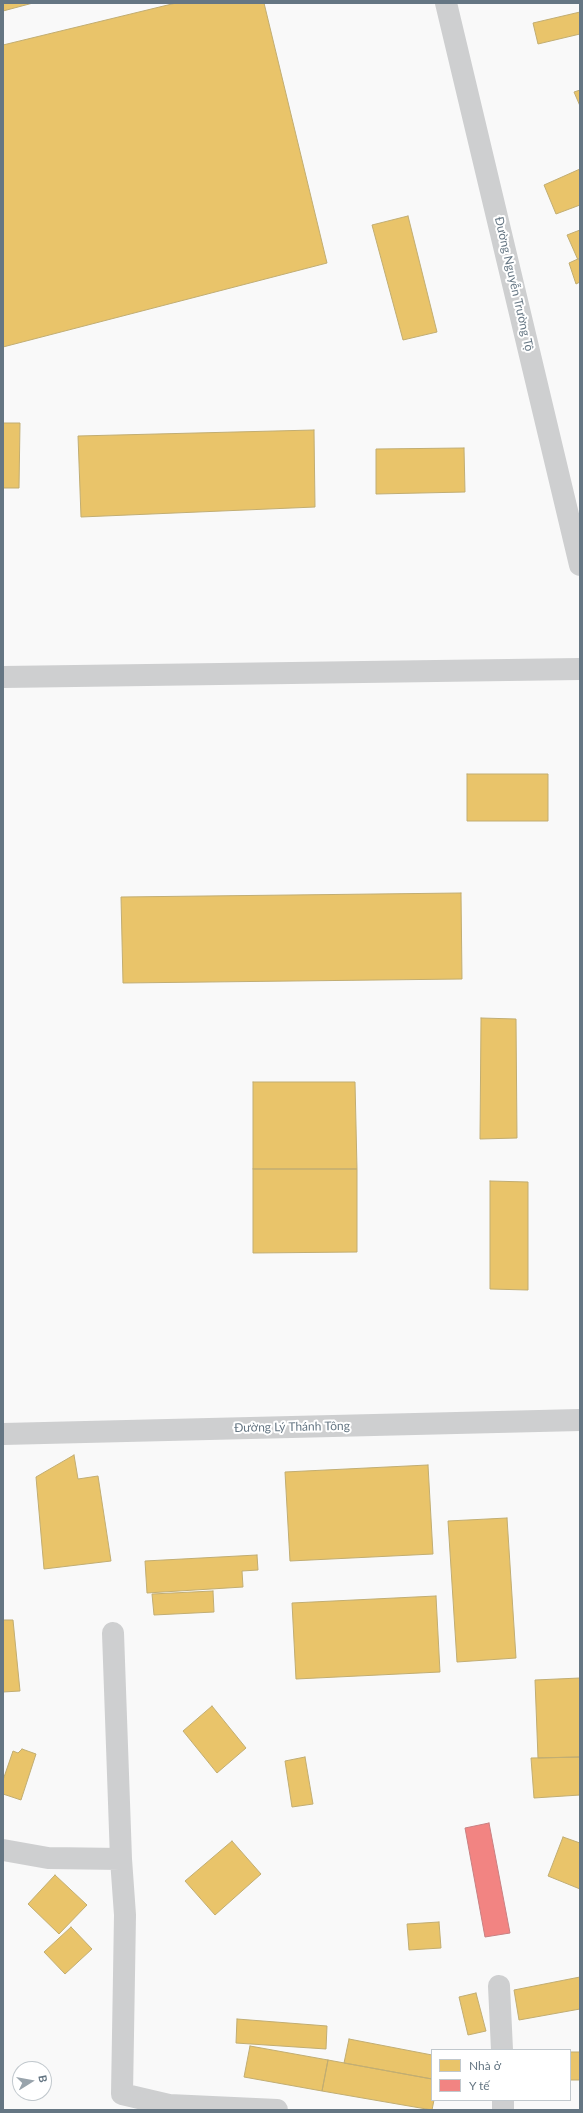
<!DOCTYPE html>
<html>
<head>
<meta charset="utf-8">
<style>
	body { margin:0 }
	#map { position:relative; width:583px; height:2113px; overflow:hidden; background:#f9f9f9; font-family:Lato,sans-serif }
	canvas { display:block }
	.frame { position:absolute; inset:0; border:4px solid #657683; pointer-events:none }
	.legend { position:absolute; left:431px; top:2049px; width:140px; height:52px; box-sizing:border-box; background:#fff; border:1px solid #c1c8cd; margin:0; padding:5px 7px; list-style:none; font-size:12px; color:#657683 }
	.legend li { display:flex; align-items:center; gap:8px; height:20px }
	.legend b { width:20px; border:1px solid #c1c8cd }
	.north { position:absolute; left:12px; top:2061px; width:40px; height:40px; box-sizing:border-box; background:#fff; border:1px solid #c1c8cd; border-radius:50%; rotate:79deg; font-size:11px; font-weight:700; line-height:16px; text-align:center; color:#657683 }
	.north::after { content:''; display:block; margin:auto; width:14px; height:18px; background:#99a4ac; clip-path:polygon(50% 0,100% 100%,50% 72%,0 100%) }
</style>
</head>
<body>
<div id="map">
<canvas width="583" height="2113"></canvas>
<div class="frame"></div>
<ul class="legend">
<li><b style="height:11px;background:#e9c46a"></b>Nhà ở</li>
<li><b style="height:11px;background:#f28482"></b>Y tế</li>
</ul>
<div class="north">B</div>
</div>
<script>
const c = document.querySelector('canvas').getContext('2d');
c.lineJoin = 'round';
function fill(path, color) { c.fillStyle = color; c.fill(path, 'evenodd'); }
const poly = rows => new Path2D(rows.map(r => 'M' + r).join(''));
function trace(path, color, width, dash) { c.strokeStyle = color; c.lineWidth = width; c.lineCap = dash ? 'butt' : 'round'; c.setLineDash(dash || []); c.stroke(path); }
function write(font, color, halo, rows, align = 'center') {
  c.font = font + ' Lato,sans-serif'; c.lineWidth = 4; c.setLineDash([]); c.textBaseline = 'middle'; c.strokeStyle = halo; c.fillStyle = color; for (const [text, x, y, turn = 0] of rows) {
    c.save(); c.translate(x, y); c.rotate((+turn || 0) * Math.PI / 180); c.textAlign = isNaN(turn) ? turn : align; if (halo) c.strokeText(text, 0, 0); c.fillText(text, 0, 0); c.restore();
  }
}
const homes = poly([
	[3,3,33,3,3,11,3,3],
	[176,3,264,3,327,263,3,347,3,45,176,3],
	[580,12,580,34,538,44,533,23,580,12],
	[580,90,580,106,574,92,580,90],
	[580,169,580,205,556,214,544,185,580,169],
	[408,216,437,332,403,340,372,225,408,216],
	[580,230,580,259,578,260,567,235,580,230],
	[580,258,580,282,576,284,569,263,580,258],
	[3,423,20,423,19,488,3,488,3,423],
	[314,430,315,507,81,517,78,436,314,430],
	[464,448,465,492,376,494,376,449,464,448],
	[467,774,548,774,548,821,467,821,467,774],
	[461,893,462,979,123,983,121,897,461,893],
	[481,1018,516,1019,517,1138,480,1139,481,1018],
	[253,1082,355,1082,357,1169,253,1169,253,1082],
	[253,1169,357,1169,357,1252,253,1253,253,1169],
	[490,1181,528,1182,528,1290,490,1289,490,1181],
	[74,1455,78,1479,98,1476,111,1561,44,1569,36,1477,74,1455],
	[428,1465,433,1554,290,1561,285,1472,428,1465],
	[507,1518,516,1658,457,1662,448,1521,507,1518],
	[257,1555,258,1570,242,1571,243,1587,147,1593,145,1561,257,1555],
	[213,1591,214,1612,154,1615,152,1594,213,1591],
	[436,1596,440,1672,296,1679,292,1603,436,1596],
	[3,1620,13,1620,20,1691,3,1692,3,1620],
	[580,1678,580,1757,538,1758,535,1680,580,1678],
	[212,1706,246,1748,217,1773,183,1731,212,1706],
	[22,1749,36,1754,21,1800,3,1794,3,1780,13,1751,18,1753,22,1749],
	[305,1757,313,1804,292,1807,285,1761,305,1757],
	[580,1757,580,1795,534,1798,531,1758,580,1757],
	[563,1837,580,1843,580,1889,548,1876,563,1837],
	[232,1841,261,1874,215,1915,185,1881,232,1841],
	[55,1875,87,1905,59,1934,28,1904,55,1875],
	[439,1922,441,1948,409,1950,407,1924,439,1922],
	[71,1927,92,1949,65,1974,44,1952,71,1927],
	[580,1977,580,2009,519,2020,514,1990,580,1977],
	[476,1993,486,2031,468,2035,459,1997,476,1993],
	[237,2019,327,2026,326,2049,236,2043,237,2019],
	[349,2039,432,2055,432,2079,344,2063,349,2039],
	[250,2046,328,2060,322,2091,244,2077,250,2046],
	[570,2052,580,2052,580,2080,570,2080,570,2052],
	[328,2060,432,2079,432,2100,434,2100,432,2110,322,2091,328,2060]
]);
fill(homes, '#e9c46a');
trace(homes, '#c1ad72', 1);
const health = poly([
	[489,1823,510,1933,485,1937,465,1828,489,1823]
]);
fill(health, '#f28482');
trace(health, '#c88082', 1);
trace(poly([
	[446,3,580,565],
	[3,677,580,669],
	[113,1633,121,1859],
	[3,1850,48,1858,121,1859,125,1915,122,2094,169,2105,277,2110],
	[499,1986,502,2050],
	[503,2110,503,2100]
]), '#cecfd0', 22);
trace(poly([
	[3,1434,580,1420]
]), '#cecfd0', 22);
write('12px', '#657683', '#fff', [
	["Đường Nguyễn Trường Tộ",514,284,77],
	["Đường Lý Thánh Tông",292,1427,-1]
]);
</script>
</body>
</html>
